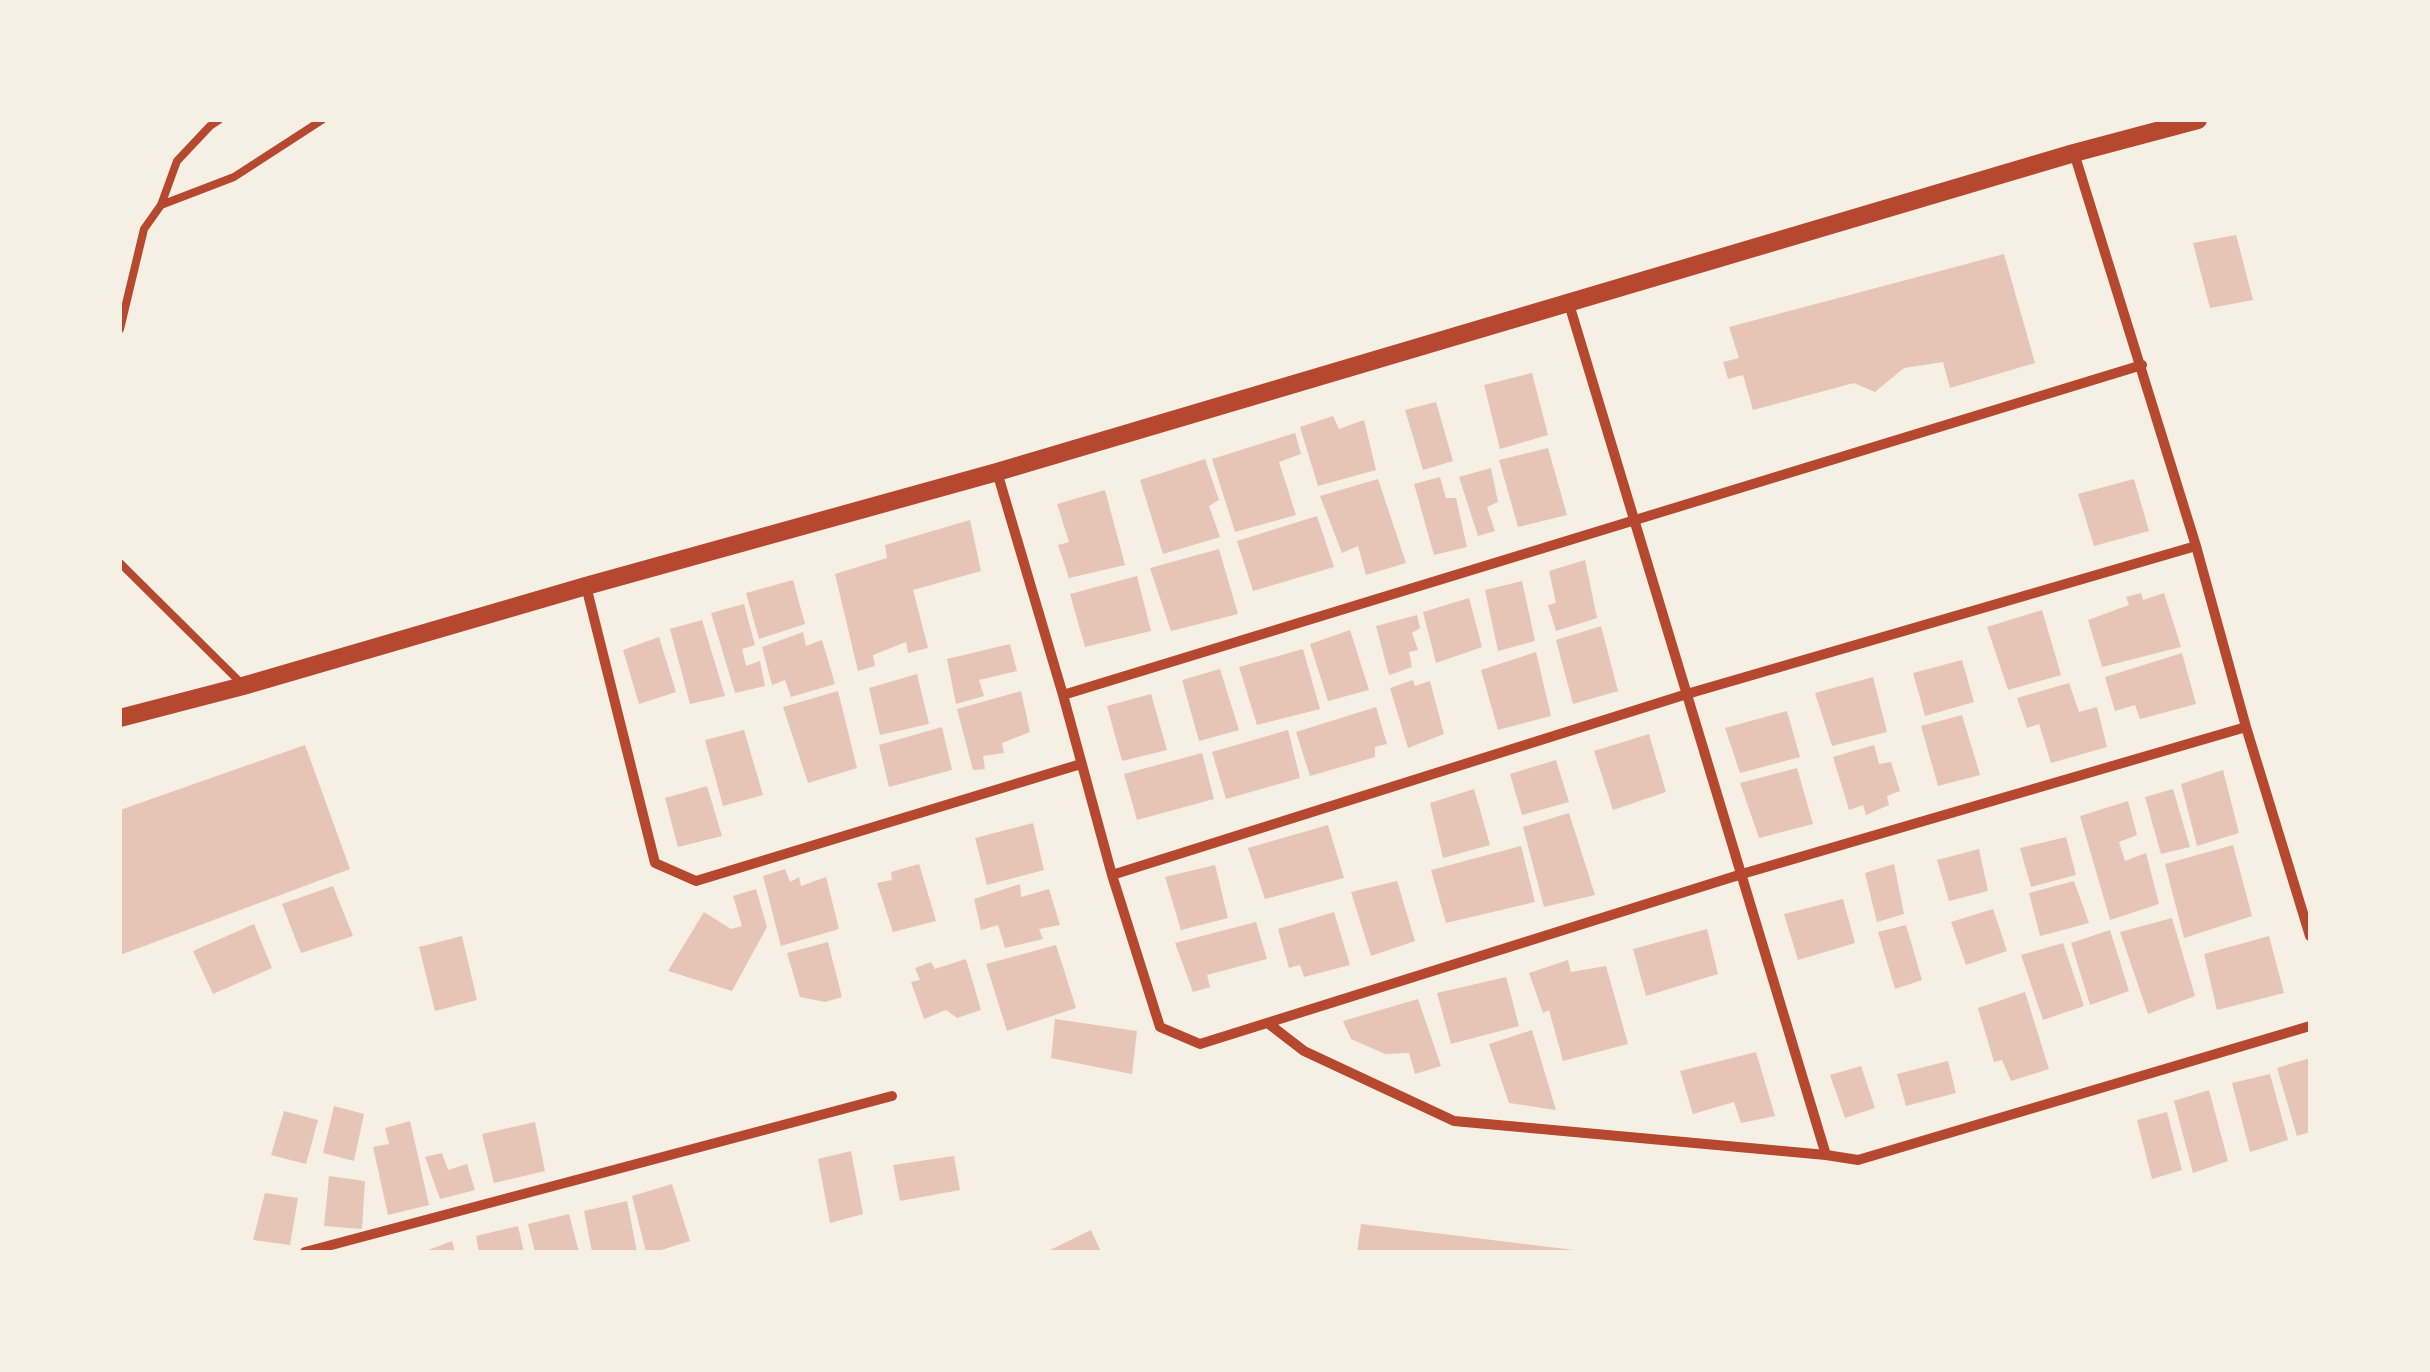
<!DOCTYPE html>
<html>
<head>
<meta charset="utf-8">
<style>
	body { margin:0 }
	#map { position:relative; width:2430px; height:1372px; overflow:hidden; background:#f6efe4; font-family:"IBM Plex Sans",sans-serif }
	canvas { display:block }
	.frame { position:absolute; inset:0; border:122px solid #f6efe4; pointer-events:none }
</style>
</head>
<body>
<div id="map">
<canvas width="2430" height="1372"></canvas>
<div class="frame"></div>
</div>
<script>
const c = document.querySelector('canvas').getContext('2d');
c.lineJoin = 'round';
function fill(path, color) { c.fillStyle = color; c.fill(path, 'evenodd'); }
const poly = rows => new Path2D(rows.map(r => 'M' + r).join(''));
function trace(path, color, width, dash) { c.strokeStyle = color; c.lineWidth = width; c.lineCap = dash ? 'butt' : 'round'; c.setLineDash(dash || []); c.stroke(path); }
fill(poly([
	[2236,235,2253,300,2210,308,2193,243],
	[2004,254,2035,363,1950,388,1943,362,1904,368,1875,392,1854,383,1753,410,1743,375,1728,379,1723,362,1739,358,1729,327],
	[1532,373,1548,435,1500,449,1484,385],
	[1436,402,1453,461,1423,470,1405,410],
	[1333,416,1339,429,1364,420,1376,470,1318,486,1300,427],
	[1295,433,1301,454,1279,462,1296,515,1235,532,1212,459],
	[1548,448,1567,515,1518,527,1499,460],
	[1205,459,1219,500,1209,506,1220,537,1163,554,1140,480],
	[1491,468,1498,502,1487,507,1495,531,1478,536,1459,477],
	[1440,477,1446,498,1456,498,1467,547,1434,555,1414,484],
	[1378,479,1406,563,1366,575,1358,546,1342,553,1320,496],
	[2134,479,2149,531,2094,546,2078,494],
	[1105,490,1125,565,1069,578,1058,545,1069,542,1057,504],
	[1317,516,1334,567,1253,591,1237,541],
	[970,520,981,571,913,590,928,648,908,653,906,642,873,655,875,666,858,671,835,574,887,558,885,545],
	[1219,549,1238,614,1171,631,1150,568],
	[1585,560,1597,618,1556,631,1548,605,1556,603,1549,571],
	[1137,576,1151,631,1085,647,1070,594],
	[793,580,805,624,759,639,746,593],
	[1522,581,1535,641,1498,651,1485,590],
	[2141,593,2143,600,2164,593,2181,647,2102,667,2088,620,2129,605,2126,597],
	[1469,598,1482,647,1436,663,1423,612],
	[744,604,755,645,742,649,746,666,760,661,765,686,735,693,711,613],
	[2042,610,2061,675,2008,690,1987,627],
	[1417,615,1420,628,1412,633,1418,650,1409,652,1412,667,1389,675,1376,626],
	[702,620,725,696,690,704,670,629],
	[1601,626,1618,691,1573,704,1556,640],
	[1350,630,1369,690,1328,701,1310,644],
	[803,632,806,646,822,640,835,684,791,697,785,680,772,685,762,647],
	[659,637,676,692,639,704,623,650],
	[1010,644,1017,671,979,680,984,696,956,704,947,659],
	[1303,649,1320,709,1257,725,1239,667],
	[1536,652,1551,716,1498,730,1481,670],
	[2182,653,2196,704,2140,719,2135,705,2115,711,2105,677],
	[1962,660,1974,702,1925,716,1913,673],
	[1220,669,1239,730,1199,741,1182,680],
	[917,674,929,724,880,735,869,688],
	[1873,677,1887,732,1832,746,1815,693],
	[1413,680,1415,686,1430,681,1444,734,1408,748,1390,688],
	[2069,683,2079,712,2097,707,2107,747,2051,763,2039,724,2027,728,2017,698],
	[838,691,857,768,808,783,783,707],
	[1021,691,1030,732,1002,743,1004,753,983,756,985,769,973,770,957,709],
	[1151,694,1167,750,1122,761,1107,706],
	[1376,707,1387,744,1375,747,1375,757,1310,776,1296,732],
	[1787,711,1800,757,1740,773,1725,728],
	[1962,715,1980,775,1938,786,1921,726],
	[942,727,952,770,889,787,879,745],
	[744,730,763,795,723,806,705,740],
	[1288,730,1300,778,1226,799,1212,752],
	[1649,734,1666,792,1613,810,1594,751],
	[305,745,350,869,120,955,120,810],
	[1874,745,1879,764,1891,762,1900,791,1887,796,1889,805,1866,815,1863,805,1849,810,1833,757],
	[1202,753,1214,799,1137,820,1124,774],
	[1556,760,1569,802,1522,815,1510,774],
	[1797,768,1813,824,1759,838,1740,783],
	[2223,770,2239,833,2197,846,2181,784],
	[707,786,722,836,678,847,665,798],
	[1474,789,1490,845,1443,858,1430,803],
	[2173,789,2190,847,2161,854,2145,797],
	[2128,801,2137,835,2119,842,2125,861,2146,853,2159,904,2110,920,2080,816],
	[1569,813,1595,895,1544,907,1523,827],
	[1033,823,1044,870,987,885,975,838],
	[1328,825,1344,878,1265,899,1248,848],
	[2066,837,2076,875,2031,887,2020,848],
	[2233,845,2252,916,2184,938,2165,864],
	[1521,846,1535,902,1446,923,1431,870],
	[1979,849,1988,891,1949,901,1937,860],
	[919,864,936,921,893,932,877,883,892,880,891,872],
	[1894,864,1904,914,1877,922,1865,873],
	[1215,865,1228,918,1181,930,1165,877],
	[785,869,790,882,799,877,801,886,826,877,839,929,781,946,763,876],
	[1397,881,1415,941,1371,956,1351,892],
	[2074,881,2089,923,2040,936,2029,893],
	[1020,884,1021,897,1049,889,1060,925,1039,929,1043,939,1005,948,998,925,981,930,974,899],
	[333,886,353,936,301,953,282,904],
	[756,889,767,927,732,991,668,971,704,912,731,929,742,926,733,896],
	[1843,899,1855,943,1798,960,1784,914],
	[1993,909,2007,951,1966,965,1951,922],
	[1334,912,1350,965,1304,977,1300,965,1289,968,1278,929],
	[2172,918,2195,996,2148,1014,2120,932],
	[1256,922,1267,959,1207,975,1210,987,1193,992,1175,943],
	[254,924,272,968,213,994,193,951],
	[1906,925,1922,980,1895,989,1878,932],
	[1707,929,1718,974,1646,996,1633,949],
	[2110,930,2129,991,2090,1005,2071,943],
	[462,936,477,1000,435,1011,419,947],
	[2269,936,2284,993,2217,1010,2204,954],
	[828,942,842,997,825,1002,800,997,787,953],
	[2063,943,2084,1006,2043,1020,2021,955],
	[1056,945,1076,1008,1007,1031,986,964],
	[966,959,981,1010,957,1018,946,1010,924,1019,911,982,920,980,915,968,931,962,935,969],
	[1568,960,1571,972,1606,966,1628,1044,1563,1061,1549,1010,1543,1013,1529,973],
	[1506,977,1519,1026,1451,1044,1437,993],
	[2025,992,2049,1069,2011,1081,2002,1060,1994,1062,1978,1008],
	[1418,999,1441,1066,1415,1074,1409,1053,1385,1054,1351,1039,1343,1021],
	[1055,1019,1137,1031,1132,1074,1051,1058],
	[1532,1030,1556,1110,1509,1103,1489,1044],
	[1756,1052,1775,1116,1741,1123,1734,1102,1693,1114,1680,1071],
	[2310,1058,2310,1132,2297,1136,2277,1068],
	[1948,1061,1956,1093,1906,1106,1897,1074],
	[1861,1066,1875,1108,1845,1118,1830,1075],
	[2270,1074,2288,1140,2250,1152,2232,1083],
	[2209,1090,2228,1161,2193,1173,2174,1101],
	[334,1106,364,1114,354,1161,323,1153],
	[284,1111,318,1120,306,1164,271,1155],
	[2167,1112,2182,1170,2152,1179,2137,1120],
	[410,1121,429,1205,388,1215,373,1147,389,1144,385,1128],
	[535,1122,545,1171,494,1183,482,1134],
	[851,1151,863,1214,830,1223,818,1159],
	[442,1153,448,1170,467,1164,475,1190,440,1199,425,1157],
	[954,1156,960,1190,900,1201,893,1165],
	[329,1176,365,1181,362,1229,324,1226],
	[672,1184,690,1241,655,1252,646,1252,632,1196],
	[265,1193,298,1198,290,1245,253,1240],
	[627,1201,637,1252,592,1252,584,1211],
	[569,1214,579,1252,535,1252,528,1224],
	[1361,1224,1574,1250,1574,1252,1357,1252],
	[518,1226,524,1252,479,1252,476,1236],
	[1091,1230,1101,1252,1046,1252],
	[452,1241,455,1252,423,1252]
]), '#e6c5b7');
trace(poly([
	[161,205,234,177,322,120],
	[120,329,144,229,161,205,177,161,210,126,219,120],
	[120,563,241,683]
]), '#b5482f', 8);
trace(poly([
	[2074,153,2196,546,2246,727,2310,936],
	[1569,304,1826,1155],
	[997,472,1063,695,1112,875,1160,1027,1200,1044,1742,874,2246,727],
	[586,586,655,863,696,881,1081,764],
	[1063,695,2142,365],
	[1112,875,1687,694,2196,546],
	[1269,1024,1304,1051,1454,1121,1826,1155,1858,1160,2310,1026],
	[305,1252,892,1096]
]), '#b5482f', 10);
trace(poly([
	[120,718,243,686,586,586,997,472,2074,153,2198,120]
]), '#b5482f', 18);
</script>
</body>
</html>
